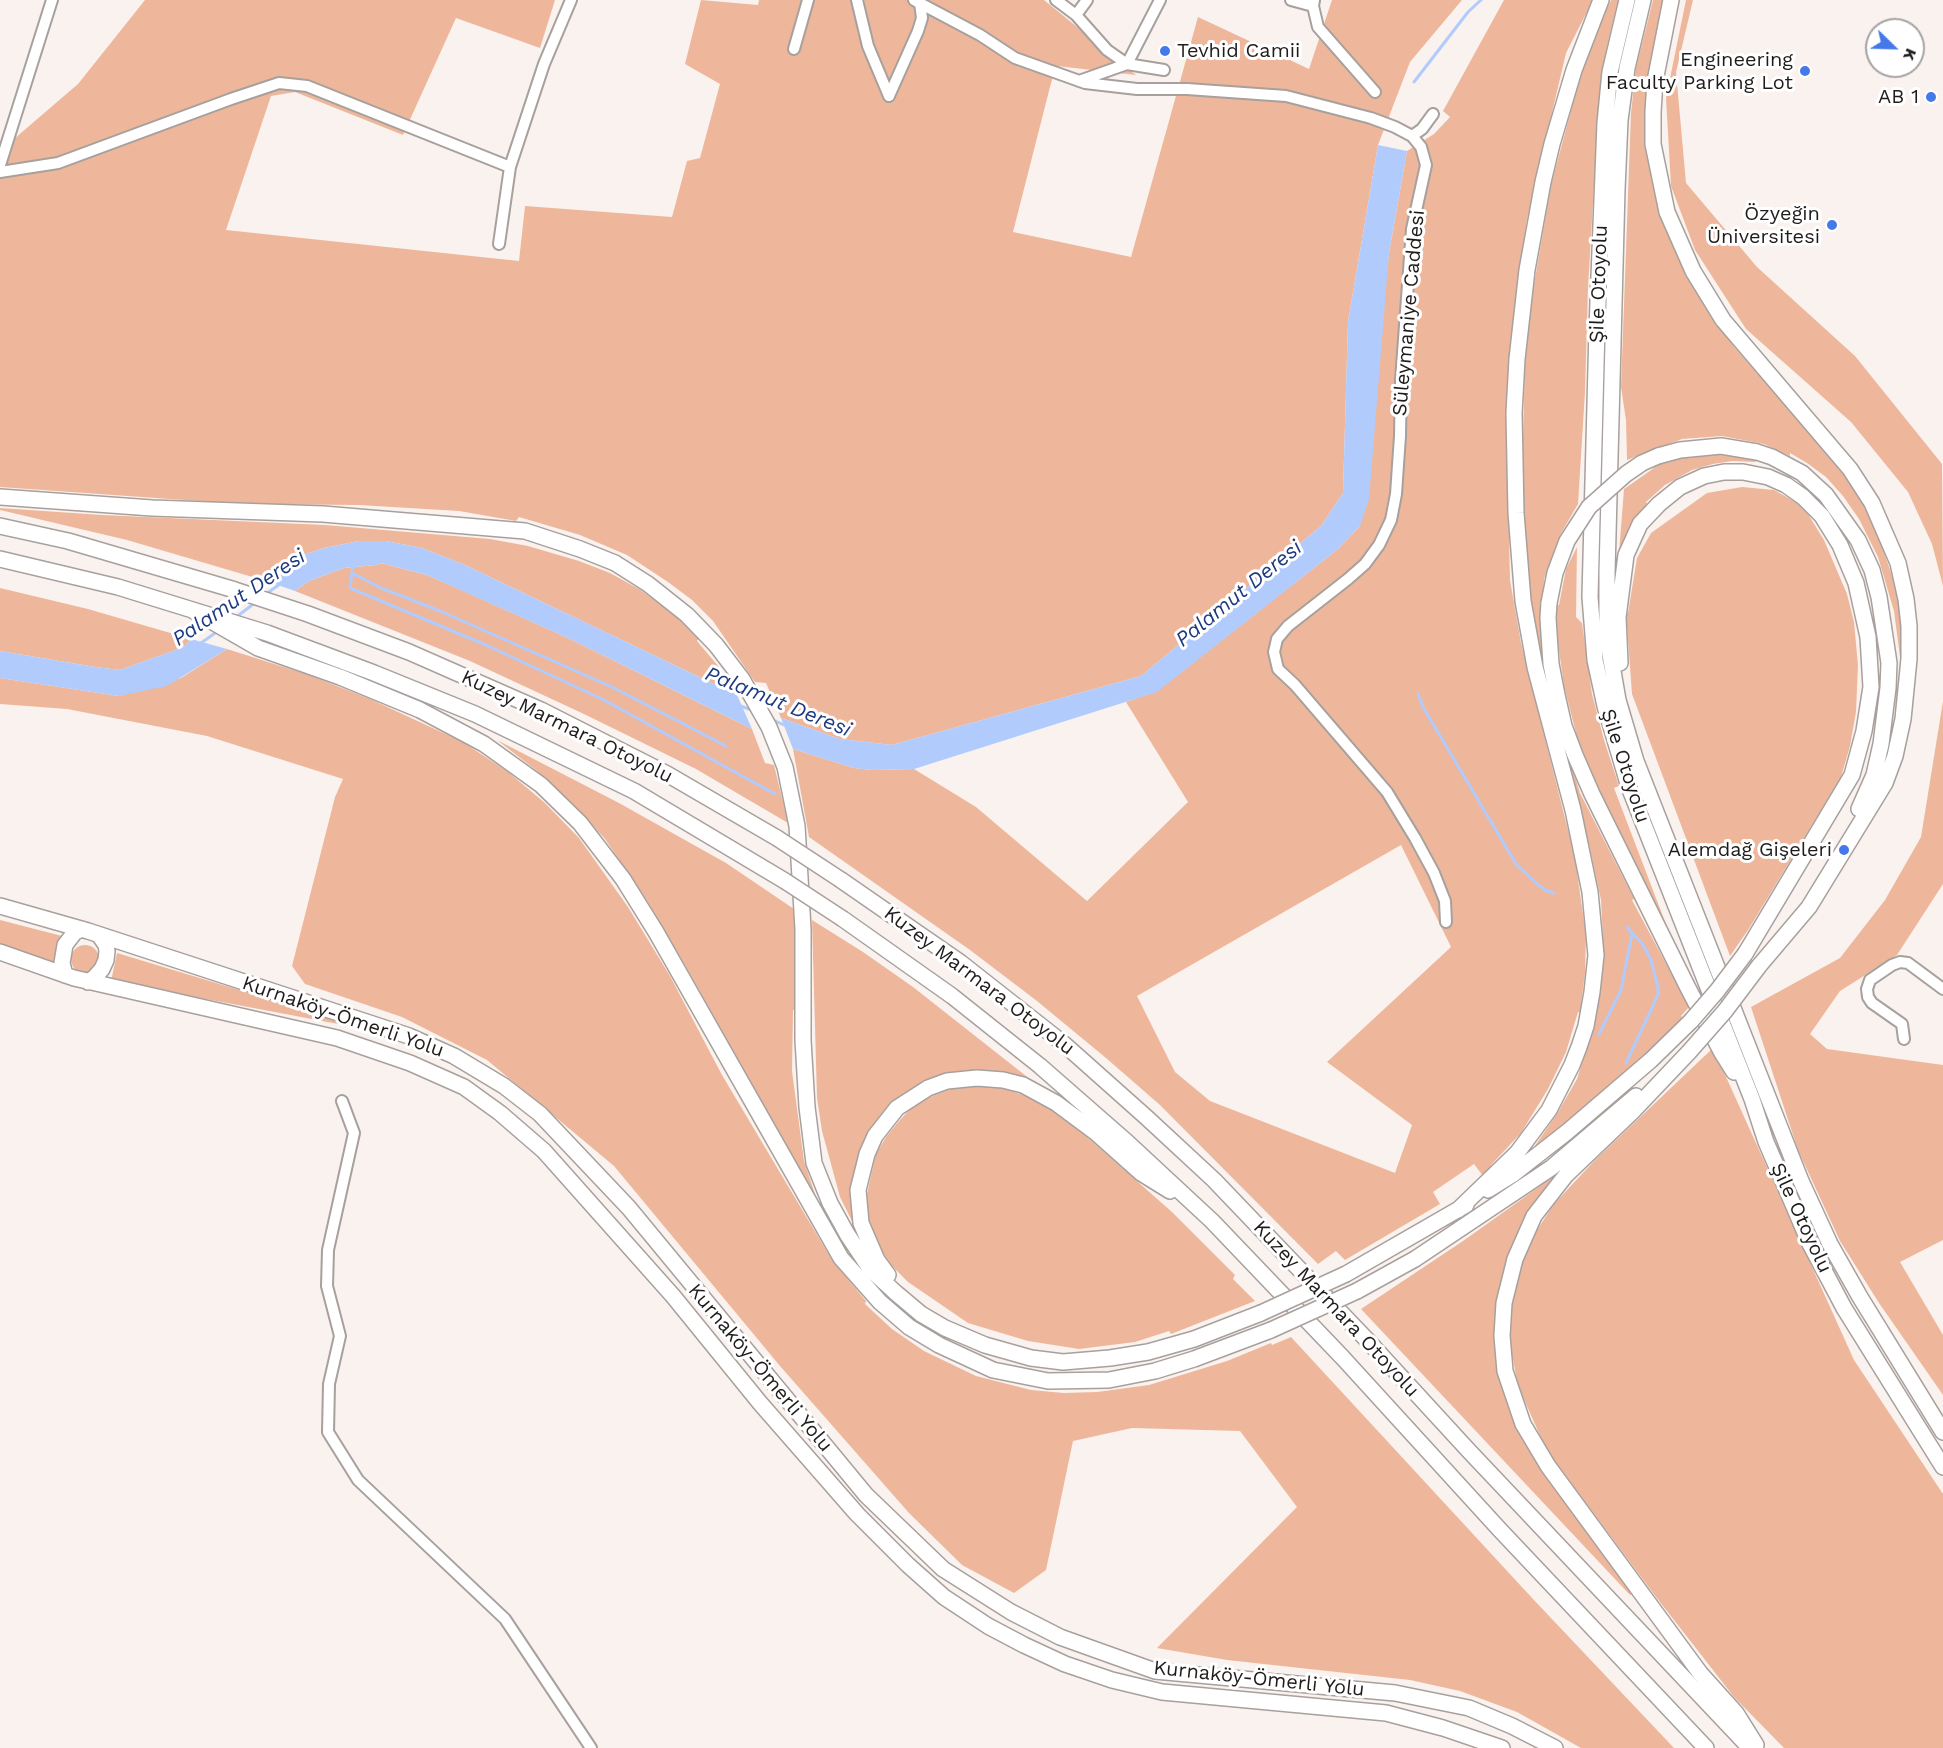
<!DOCTYPE html>
<html>
<head>
<meta charset="utf-8">
<style>
	body { margin:0 }
	#map { position:relative; width:1943px; height:1748px; overflow:hidden; background:#faf2ee; font-family:"Work Sans",sans-serif }
	canvas { display:block }
	.north { position:absolute; left:1865px; top:18px; width:60px; height:60px; box-sizing:border-box; background:#fff; border:2px solid #a5a4a4; border-radius:50%; rotate:113deg; font-size:16px; font-weight:700; line-height:24px; text-align:center; color:#1f1c1b }
	.north::after { content:''; display:block; margin:auto; width:21px; height:27px; background:#4578e9; clip-path:polygon(50% 0,100% 100%,50% 72%,0 100%) }
</style>
</head>
<body>
<div id="map">
<canvas width="1943" height="1748"></canvas>
<div class="north">K</div>
</div>
<script>
const c = document.querySelector('canvas').getContext('2d');
c.lineJoin = 'round';
function fill(path, color) { c.fillStyle = color; c.fill(path, 'evenodd'); }
const poly = rows => new Path2D(rows.map(r => 'M' + r).join(''));
function trace(path, color, width, dash) { c.strokeStyle = color; c.lineWidth = width; c.lineCap = dash ? 'butt' : 'round'; c.setLineDash(dash || []); c.stroke(path); }
function write(font, color, halo, rows, align = 'center') {
  c.font = font + ' "Work Sans",sans-serif'; c.lineWidth = 6; c.setLineDash([]); c.textBaseline = 'middle'; c.strokeStyle = halo; c.fillStyle = color; for (const [text, x, y, turn = 0] of rows) {
    c.save(); c.translate(x, y); c.rotate((+turn || 0) * Math.PI / 180); c.textAlign = isNaN(turn) ? turn : align; if (halo) c.strokeText(text, 0, 0); c.fillText(text, 0, 0); c.restore();
  }
}
fill(poly([
	[145,0,555,0,540,48,456,18,403,135,295,92,271,96,226,230,519,261,525,206,672,217,687,161,700,158,720,84,685,64,701,0,758,5,759,0,1044,0,1136,75,1057,66,1051,83,1013,232,1131,257,1198,17,1309,69,1332,0,1462,0,1410,62,1378,145,1348,322,1343,493,1321,526,1141,676,892,745,840,739,781,718,766,683,755,682,713,621,692,600,668,582,627,555,580,535,519,517,516,521,459,511,359,505,241,504,0,487,0,151,78,84],
	[1504,0,1593,0,1566,53,1527,219,1513,320,1509,376,1507,455,1510,580,1521,643,1575,858,1586,936,1585,973,1580,1012,1578,1012,1566,1052,1548,1089,1521,1133,1491,1165,1491,1168,1483,1176,1474,1164,1433,1192,1440,1204,1345,1260,1336,1251,1318,1264,1160,1105,1106,1058,1037,1001,970,950,809,837,793,749,854,768,872,770,914,769,976,807,1087,901,1188,802,1126,702,1157,691,1338,549,1360,526,1389,253,1407,151,1434,134,1450,117,1443,111],
	[1401,845,1451,947,1327,1062,1412,1125,1395,1173,1210,1101,1175,1072,1137,996],
	[1611,0,1618,0,1607,46,1598,115,1588,288,1585,392,1578,504,1560,535,1544,579,1541,659,1580,793,1634,899,1632,900,1689,1007,1681,1016,1683,1018,1614,1083,1530,1153,1557,1114,1577,1079,1590,1038,1602,981,1603,939,1601,900,1590,849,1541,660,1526,567,1522,474,1525,360,1529,314,1551,185,1579,81,1599,25],
	[1653,0,1665,0,1647,148,1655,192,1666,230,1687,277,1709,312,1735,348,1838,465,1871,513,1893,579,1900,610,1901,665,1894,611,1878,557,1859,519,1843,496,1826,477,1807,463,1790,453,1790,456,1764,444,1722,436,1682,439,1627,460,1626,420,1621,387,1631,113,1636,68],
	[1686,0,1693,0,1676,72,1686,183,1757,267,1855,356,1942,464,1943,586,1932,544,1908,492,1851,422,1746,329,1695,250,1671,186,1666,98],
	[1704,454,1736,456,1755,460,1756,462,1732,461,1713,464,1692,470,1665,485,1646,502,1648,505,1619,553,1624,489,1654,468,1655,466,1669,460],
	[1742,487,1774,490,1803,506,1824,540,1847,594,1854,622,1858,665,1856,712,1850,746,1841,777,1748,930,1730,956,1632,694,1626,612,1628,613,1637,558,1651,533,1707,493],
	[0,508,102,515,325,525,490,539,528,546,579,561,610,573,639,589,671,612,699,638,697,641,719,667,725,680,732,684,737,695,465,565,422,548,386,541,359,541,324,548,292,559,266,581,127,540,0,510],
	[1577,547,1576,617,1582,623,1592,694,1604,740,1619,786,1614,788,1667,927,1623,841,1598,789,1577,737,1564,686,1556,629,1557,605,1559,605,1566,569],
	[381,563,427,575,468,593,570,639,752,729,765,763,774,765,788,823,696,769,586,715,470,661,295,591,309,581,344,568,376,565],
	[0,588,88,609,191,639,184,647,120,670,95,667,0,651],
	[227,649,309,675,370,699,463,742,508,772,545,803,579,838,628,907,670,976,722,1075,832,1260,866,1301,865,1304,892,1329,924,1351,976,1376,1031,1390,1064,1393,1097,1392,1149,1385,1227,1361,1271,1343,1272,1345,1291,1337,1533,1599,1674,1748,1581,1748,1517,1712,1460,1691,1410,1680,1227,1660,1157,1648,1297,1507,1240,1431,1132,1428,1073,1441,1046,1570,1014,1593,962,1565,909,1513,780,1366,614,1166,487,1060,402,1017,305,984,292,966,335,797,343,779,207,736,67,709,0,704,0,678,119,696,181,678],
	[1943,701,1943,884,1897,955,1840,991,1810,1034,1827,1049,1943,1065,1943,1240,1900,1262,1943,1335,1943,1395,1879,1303,1840,1241,1798,1150,1751,1007,1840,958,1885,900,1921,837],
	[497,740,619,803,726,863,794,909,795,1011,793,1010,792,1071,804,1161,817,1200,685,965,646,899,605,839,574,805,537,771],
	[0,920,62,936,54,966,0,943],
	[812,920,863,952,913,987,1040,1087,970,1073,880,1120,857,1231,840,1197,822,1131,817,1098],
	'71 959a14 14 0 1 1 28 0a14 14 0 1 1-28 0Z',
	[117,953,375,1031,111,981],
	[1713,1048,1854,1360,1943,1494,1943,1748,1784,1748,1734,1697,1656,1597,1577,1491,1546,1449,1518,1386,1511,1349,1511,1308,1521,1267,1535,1233,1554,1204,1595,1160],
	[994,1085,1038,1100,1063,1116,1172,1212,1235,1275,1233,1279,1255,1301,1171,1334,1169,1331,1135,1342,1079,1349,1028,1341,968,1323,908,1282,892,1266,883,1253,875,1238,868,1217,867,1194,876,1154,886,1137,899,1121,912,1107,930,1097,951,1089,972,1086],
	[1564,1169,1508,1261,1499,1368,1512,1415,1536,1458,1634,1593,1630,1595,1361,1309,1463,1241]
]), '#eeb79b');
fill(poly([
	[1378,145,1407,151,1389,253,1369,499,1360,526,1338,549,1157,692,914,769,872,770,854,768,793,749,781,718,840,739,892,745,1141,676,1321,526,1343,493,1348,322],
	[359,541,386,541,422,548,465,565,737,695,752,729,570,639,427,575,381,563,376,565,344,568,309,581,295,591,266,581,292,559,324,548],
	[191,639,227,649,167,686,119,696,0,678,0,651,95,667,120,670,184,647]
]), '#b1cbfc');
trace(poly([
	[1414,82,1468,12,1481,0],
	[353,564,352,573,381,588,440,611,612,687,726,746],
	[352,573,350,588,486,645,604,700,775,794],
	[266,594,280,584],
	[235,618,256,602],
	[201,643,218,631],
	[1418,694,1423,707,1516,864,1537,884,1547,891,1554,893],
	[738,705,754,711],
	[771,719,784,725],
	[1599,1034,1621,990,1632,934],
	[1626,1063,1658,995,1658,987,1651,960,1644,946,1627,927]
]), '#b1cbfc', 3);
const minor = poly([
	[857,0,868,46,889,96],
	[914,0,980,35,1015,58,1085,83,1137,89,1187,89,1286,96,1371,118,1395,127,1412,136,1421,147,1426,165,1412,229,1401,380,1400,436,1396,494,1391,520,1379,545,1365,564,1348,579,1288,626,1277,639,1274,652,1278,669,1295,685,1387,792,1415,838,1434,873,1445,901,1446,922],
	[1056,0,1076,15,1107,50,1127,64,1164,70],
	[1291,0,1313,6],
	[1314,0,1313,6,1318,27,1375,92],
	[1076,15,1087,0],
	[794,49,808,0],
	[1127,64,1160,0],
	[1079,81,1127,64],
	[889,96,918,31,922,18,920,3],
	[1412,136,1422,129,1433,114],
	[0,165,52,0],
	[0,172,58,163,231,99,279,83,307,86,510,167],
	[499,244,510,167,544,64,571,0],
	[1904,1039,1902,1024,1872,1003,1868,997,1867,989,1870,980,1892,965,1900,962,1908,963,1943,989],
	[342,1101,354,1133,328,1250,327,1286,340,1336,329,1384,328,1432,358,1480,505,1619,591,1748]
]);
const highway = poly([
	[1627,0,1610,72,1605,123,1597,328,1590,597,1595,660,1605,706,1629,787,1752,1099,1766,1142,1795,1209,1809,1242,1844,1308,1943,1467],
	[1643,0,1627,68,1620,120,1617,189,1607,572,1607,637,1618,700,1636,761,1801,1181,1830,1244,1860,1297,1943,1432],
	[1671,0,1655,81,1653,112,1653,144,1667,212,1693,271,1723,320,1850,469,1872,503,1898,563,1906,599,1909,626,1909,659,1903,719,1895,756,1885,783,1809,907,1759,966],
	[1658,456,1680,450,1721,446,1757,452,1772,457,1802,473,1826,495,1858,540,1872,570,1879,597,1889,663,1888,688,1881,744,1874,775,1859,809],
	[0,497,152,508,323,514,525,531,580,549,615,563,648,584,687,615,716,645,742,679,769,727,785,767,797,826,803,929,803,1040,807,1107,814,1163,830,1203,847,1234,871,1270,896,1293,921,1314,945,1328,985,1345,1031,1358,1063,1362,1110,1358,1148,1352,1194,1339,1261,1313],
	[0,526,68,541,235,590,308,614,409,652,541,710,667,774,777,838],
	[0,559,118,587,267,633,374,673,475,714,634,791,785,881],
	[1549,603,1548,618,1551,664,1557,695,1564,726,1575,755,1592,794,1687,986,1722,1053,1734,1072],
	[192,610,258,648,340,677,420,710,484,744,541,785,580,823,623,879,656,932,841,1258,880,1302,909,1327,939,1345,993,1370,1048,1381,1109,1380,1155,1371,1194,1359,1271,1330],
	[1620,663,1618,617,1626,555,1640,524,1659,504,1680,487,1704,476,1724,472,1743,472,1768,477,1786,485,1803,497,1822,516,1840,545,1856,583,1868,637,1871,687,1864,731,1852,775,1745,954],
	[841,880,961,963,1064,1044,1146,1117,1214,1180,1368,1341,1469,1451,1750,1748],
	[0,906,88,931,409,1036,454,1056,504,1086,540,1114,629,1208,866,1495,943,1569,1011,1612,1060,1637,1155,1671,1395,1693,1469,1708,1512,1726,1555,1748],
	[843,919,952,996,1040,1066,1128,1143,1212,1221,1343,1358,1500,1530,1706,1748],
	[0,952,74,978,337,1038,410,1063,464,1087,500,1113,544,1151,673,1296,760,1403,857,1514,908,1565,944,1597,988,1626,1024,1645,1065,1664,1112,1680,1162,1692,1386,1713,1443,1728,1502,1748],
	[65,975,62,963,65,945,75,932,82,929],
	[88,982,95,977,102,969,106,960,107,951,106,945,99,935],
	[1689,1052,1632,1112,1566,1175,1534,1216,1515,1259,1504,1303,1502,1336,1505,1371,1523,1424,1548,1466,1700,1673,1736,1713,1756,1745],
	[1488,1190,1512,1175,1567,1132,1651,1060,1691,1021],
	[1458,1210,1517,1153,1549,1110,1572,1065,1579,1047,1586,1026,1592,992,1596,955,1590,892,1573,810,1535,667,1523,601,1516,513,1514,413,1517,359,1527,270,1543,182,1552,144,1574,70,1601,0],
	[1346,1274,1466,1205],
	[888,1275,877,1260,861,1223,858,1190,867,1154,875,1136,897,1108,928,1088,947,1081,977,1078,1003,1080,1023,1085,1056,1103,1095,1132,1141,1173,1170,1191],
	[1357,1291,1415,1259,1551,1168,1636,1096]
]);
trace(minor, '#a7a09d', 14);
trace(highway, '#a7a09d', 18);
trace(minor, '#fff', 10);
trace(highway, '#fff', 15);
const highwayBridge = poly([
	[1549,603,1555,573,1567,541,1589,507,1626,474,1642,463,1658,456],
	[777,838,841,880],
	[785,881,843,919],
	[1691,1021,1717,991,1745,954],
	[1689,1052,1725,1011,1759,966],
	[1261,1313,1346,1274],
	[1271,1330,1357,1291]
]);
trace(highwayBridge, '#a7a09d', 18, []);
trace(highwayBridge, '#fff', 15);
for (const [x, y, r, color] of [
	[1165,51,6,"#4578e9"],
	[1805,71,6,"#4578e9"],
	[1931,97,6,"#4578e9"],
	[1832,225,6,"#4578e9"],
	[1844,850,6,"#4578e9"]
]) { const dot = new Path2D(); dot.arc(x, y, r, 0, 2 * Math.PI); c.fillStyle = color; c.fill(dot); trace(dot, '#fff', 2); }
write('20px', '#1f1c1b', '#fff', [
	["Tevhid Camii",1177,51,"left"],
	["Engineering",1793,60],
	["Faculty Parking Lot",1793,83],
	["AB 1",1919,97],
	["Özyeğin",1820,214],
	["Üniversitesi",1820,237],
	["Alemdağ Gişeleri",1832,850]
], 'right');
write('20px', '#1f1c1b', '#fff', [
	["Şile Otoyolu",1599,284,-88],
	["Süleymaniye Caddesi",1409,313,-85],
	["Kuzey Marmara Otoyolu",567,727,26],
	["Şile Otoyolu",1625,766,72],
	["Kuzey Marmara Otoyolu",979,981,37],
	["Kurnaköy-Ömerli Yolu",343,1017,19],
	["Şile Otoyolu",1801,1218,65],
	["Kuzey Marmara Otoyolu",1336,1309,47],
	["Kurnaköy-Ömerli Yolu",760,1368,50],
	["Kurnaköy-Ömerli Yolu",1259,1679,6]
]);
write('italic 21px', '#1c3a80', '#fff', [
	["Palamut Deresi",1239,594,-39],
	["Palamut Deresi",239,598,-34],
	["Palamut Deresi",778,702,22]
]);
</script>
</body>
</html>
